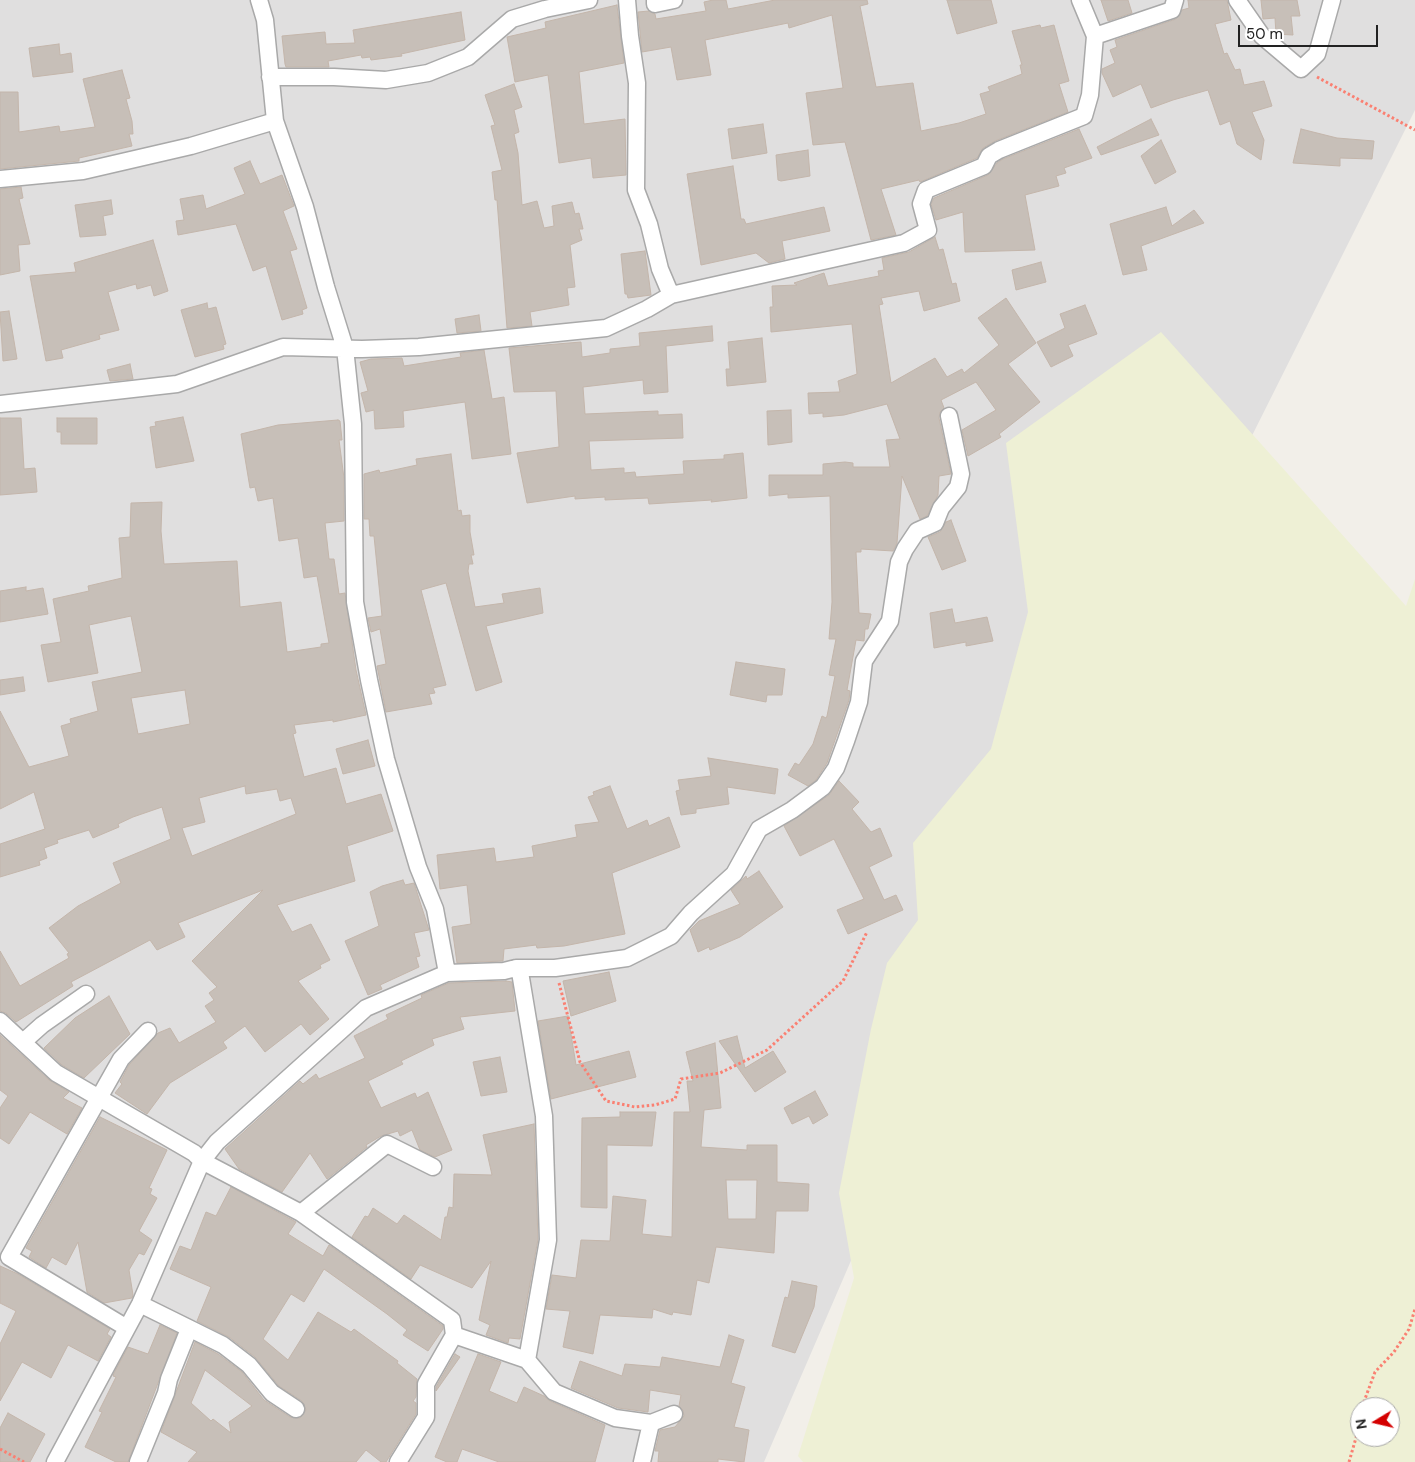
<!DOCTYPE html>
<html>
<head>
<meta charset="utf-8">
<style>
	body { margin:0 }
	#map { position:relative; width:1415px; height:1462px; overflow:hidden; background:#f2efe9; font-family:"DM Sans",sans-serif }
	canvas { display:block }
	.north { position:absolute; left:1350px; top:1397px; width:50px; height:50px; box-sizing:border-box; background:#fff; border:1px solid #a7a7a7; border-radius:50%; rotate:261deg; font-size:14px; font-weight:700; line-height:20px; text-align:center; color:#222 }
	.north::after { content:''; display:block; margin:auto; width:18px; height:22px; background:#d40000; clip-path:polygon(50% 0,100% 100%,50% 72%,0 100%) }
	.scale { position:absolute; left:1238px; top:25px; width:140px; height:22px; box-sizing:border-box; border:2px solid #222; border-top:0; padding-left:6px; font-size:15px; line-height:18px; white-space:nowrap; color:#222; -webkit-text-stroke:4px #fff; paint-order:stroke }
</style>
</head>
<body>
<div id="map">
<canvas width="1415" height="1462"></canvas>
<div class="north">N</div>
<div class="scale">50 m</div>
</div>
<script>
const c = document.querySelector('canvas').getContext('2d');
c.lineJoin = 'round';
function fill(path, color) { c.fillStyle = color; c.fill(path, 'evenodd'); }
const poly = rows => new Path2D(rows.map(r => 'M' + r).join(''));
function trace(path, color, width, dash) { c.strokeStyle = color; c.lineWidth = width; c.lineCap = dash ? 'butt' : 'round'; c.setLineDash(dash || []); c.stroke(path); }
fill(poly([
	[0,0,1415,0,1415,110,926,1087,764,1462,0,1462]
]), '#e0dfdf');
fill(poly([
	[1161,332,1406,606,1415,579,1415,1462,803,1462,798,1456,854,1278,839,1193,871,1029,887,963,918,920,913,843,991,749,1028,612,1006,443],
	[1360,1407,1390,1407,1390,1437,1360,1437]
]), '#eef0d5');
const building = poly([
	[713,0,726,0,728,9,775,0,867,0,868,4,860,6,876,87,913,83,921,131,959,123,986,114,980,94,990,91,988,87,1022,74,1020,65,1022,65,1012,31,1040,25,1041,28,1054,25,1069,81,1059,84,1068,112,995,141,983,148,977,158,920,182,919,180,881,189,896,235,871,240,845,142,813,145,806,93,843,88,832,15,789,28,788,23,705,40,711,75,677,80,671,47,642,52,638,12,649,11,655,14,656,19,706,11,704,2,713,0],
	[947,0,991,0,997,23,957,34,947,0],
	[1101,0,1128,0,1132,13,1108,21,1101,0],
	[1188,0,1227,0,1231,20,1215,24,1224,54,1227,53,1235,70,1240,69,1244,85,1264,81,1272,106,1252,112,1264,140,1261,160,1237,144,1230,121,1220,125,1208,90,1173,100,1151,108,1141,84,1113,97,1102,73,1102,69,1115,63,1110,50,1117,47,1115,40,1176,19,1182,10,1189,8,1188,0],
	[1261,0,1297,0,1300,16,1291,16,1293,35,1276,34,1275,18,1263,19,1261,0],
	[617,5,624,63,579,72,584,124,625,119,626,175,593,178,591,158,559,163,548,75,515,82,507,37,546,28,545,22,617,5],
	[461,12,465,40,401,54,402,56,371,60,370,57,362,58,361,55,328,61,329,67,286,67,285,64,282,36,325,32,326,44,355,43,353,30,461,12],
	[59,44,60,55,71,53,73,72,33,77,29,48,59,44],
	[122,70,130,98,126,99,132,121,133,134,129,134,132,146,79,158,79,161,0,169,0,92,18,92,19,132,59,126,60,132,95,127,83,79,122,70],
	[514,84,522,107,514,110,519,132,514,134,518,153,522,205,537,201,544,228,554,226,552,206,572,202,575,214,579,213,583,229,579,229,582,240,570,245,575,287,567,288,569,305,530,312,532,326,507,328,497,200,495,200,492,172,502,170,491,126,495,125,485,95,514,84],
	[1151,119,1159,135,1101,155,1097,147,1151,119],
	[763,124,767,153,732,159,728,129,763,124],
	[1079,129,1092,158,1064,168,1066,173,1056,176,1059,186,1025,195,1035,250,965,252,963,212,936,220,931,204,934,198,988,175,997,163,1003,159,1079,129],
	[1301,129,1337,138,1374,141,1372,159,1340,158,1340,166,1293,163,1301,129],
	[1161,140,1176,172,1155,184,1141,156,1161,140],
	[808,150,810,176,781,181,778,180,776,155,808,150],
	[250,161,260,184,282,175,294,206,283,211,297,249,290,251,307,308,302,310,303,314,282,320,266,266,253,271,236,224,178,235,176,221,184,220,180,199,203,195,206,209,245,194,234,168,250,161],
	[733,166,741,219,744,219,746,224,824,207,830,231,782,241,785,259,769,263,756,253,701,265,687,174,733,166],
	[21,187,23,198,19,199,30,244,18,245,20,271,0,275,0,189,21,187],
	[111,200,113,214,103,216,106,235,80,237,75,205,111,200],
	[1166,207,1172,226,1194,210,1204,223,1141,246,1147,270,1123,275,1110,224,1166,207],
	[935,237,939,250,943,249,952,284,956,283,960,301,924,311,919,291,881,298,883,304,879,305,891,383,935,358,947,377,962,369,964,373,999,345,978,318,1006,298,1036,343,1008,364,1040,402,999,434,1001,437,968,456,962,430,996,410,976,382,941,400,944,408,940,412,939,418,951,474,939,476,938,495,927,516,920,519,902,476,897,543,893,551,861,549,861,552,856,552,859,613,871,614,868,629,865,629,864,641,856,640,847,690,850,691,849,700,827,763,816,780,808,786,788,775,795,763,799,765,813,744,822,716,826,718,827,716,835,676,829,675,836,639,829,639,832,602,830,496,788,498,788,494,769,496,769,475,823,475,823,464,845,462,853,463,853,467,890,467,886,440,900,439,887,404,844,415,823,417,823,413,809,414,808,393,840,392,838,381,857,374,852,324,771,332,770,307,773,307,772,286,797,285,794,283,824,273,828,286,879,276,878,271,884,270,882,258,909,252,935,237],
	[153,240,168,291,154,296,151,285,137,289,136,284,108,292,119,330,99,335,100,339,61,350,63,358,46,361,30,276,76,272,74,263,153,240],
	[645,251,651,295,628,298,627,294,625,294,621,254,645,251],
	[1041,262,1046,282,1016,290,1012,270,1041,262],
	[207,303,208,309,216,307,226,344,223,345,224,349,195,357,181,310,207,303],
	[1085,305,1097,334,1068,345,1073,356,1051,367,1037,342,1065,328,1060,314,1085,305],
	[9,311,17,359,3,361,0,312,9,311],
	[479,315,481,331,457,333,455,319,479,315],
	[712,326,713,341,666,346,668,392,644,394,643,380,583,387,585,414,658,411,658,415,682,414,683,438,589,441,591,470,624,468,624,473,635,472,636,477,684,474,683,461,724,459,724,455,743,453,747,498,711,502,712,500,649,504,648,498,605,500,605,497,575,499,575,496,527,503,517,453,559,447,556,391,514,392,509,348,581,342,582,357,610,353,610,349,640,346,639,333,712,326],
	[762,338,766,382,727,386,726,369,730,369,728,342,762,338],
	[484,350,492,399,504,397,511,454,472,459,465,402,403,411,404,427,375,429,374,410,366,412,361,393,368,391,360,362,371,359,402,358,404,366,461,357,460,353,484,350],
	[130,364,133,379,110,381,107,370,130,364],
	[791,410,792,442,768,445,767,411,791,410],
	[183,417,194,461,156,468,150,427,156,426,155,422,183,417],
	[0,418,21,418,24,469,35,468,37,492,0,495,0,418],
	[57,418,97,418,97,444,61,444,61,432,57,432,57,418],
	[338,420,340,421,342,440,339,440,344,478,344,521,325,523,329,559,334,559,339,594,345,593,356,670,366,715,333,722,333,720,294,725,296,733,293,734,304,777,336,768,346,804,381,794,393,831,347,846,355,881,277,905,292,932,311,924,330,960,320,965,321,968,298,981,329,1019,310,1035,301,1024,265,1052,245,1026,223,1042,227,1048,170,1083,147,1114,115,1093,122,1084,120,1082,129,1065,158,1033,170,1028,179,1043,216,1022,205,1006,214,1000,209,993,217,987,192,961,263,890,178,923,185,937,157,950,150,940,71,982,73,986,16,1022,6,1013,0,1011,0,951,20,986,69,958,67,954,69,953,49,928,78,906,121,883,113,863,171,839,162,807,133,817,118,824,119,827,93,838,89,830,57,840,58,843,44,848,47,858,39,861,40,865,0,877,0,844,45,829,34,792,0,809,0,711,29,767,69,756,61,726,71,723,70,719,98,711,92,682,142,672,131,616,89,625,98,673,48,682,41,645,61,642,53,599,89,591,88,586,122,578,119,538,130,537,131,503,162,502,161,531,164,564,237,561,240,607,281,602,287,652,321,647,321,644,329,643,317,576,304,578,298,538,279,541,273,498,258,501,255,487,250,488,241,434,278,425,338,420],
	[185,690,190,724,138,734,131,698,185,690],
	[245,786,246,794,277,789,280,801,291,798,296,814,192,856,182,828,205,822,199,798,245,786],
	[451,454,458,511,461,510,462,516,470,515,470,532,474,555,471,555,473,564,469,564,468,571,475,607,504,603,502,594,540,588,543,613,486,626,502,682,476,691,446,583,421,590,446,685,433,688,435,693,429,694,432,704,386,712,377,666,386,664,380,629,371,632,368,618,382,616,374,536,370,536,369,519,364,519,364,474,379,470,380,473,417,465,416,459,451,454],
	[951,520,966,561,942,570,928,537,940,532,946,522,951,520],
	[26,587,26,591,43,588,48,614,0,622,0,591,26,587],
	[952,609,955,623,987,617,993,641,966,646,966,642,934,648,930,613,952,609],
	[736,662,785,669,782,695,767,695,766,702,730,695,736,662],
	[23,677,25,691,0,695,0,680,23,677],
	[368,740,375,766,343,774,336,749,368,740],
	[708,758,778,769,775,794,727,787,729,804,696,809,696,813,681,815,676,791,680,790,678,780,711,776,708,758],
	[839,781,859,802,852,809,871,832,880,828,892,856,869,867,884,900,896,895,903,910,848,934,837,910,864,899,834,839,800,856,784,826,829,795,839,781],
	[610,786,627,829,647,820,649,826,669,817,680,847,612,873,625,934,564,946,537,948,536,945,504,949,503,961,457,963,452,927,471,924,467,885,440,889,437,855,494,848,496,862,534,857,532,846,577,837,575,825,599,822,588,797,594,795,593,792,610,786],
	[759,871,783,907,740,937,710,950,709,947,698,952,690,930,699,921,740,904,731,890,746,876,747,879,759,871],
	[403,880,405,885,414,883,429,930,414,933,420,956,416,957,419,967,380,985,382,989,368,995,345,941,379,926,370,892,382,886,403,880],
	[609,972,616,1001,571,1016,563,981,609,972],
	[506,981,512,982,515,1011,460,1017,464,1029,432,1039,434,1045,401,1061,403,1064,368,1081,381,1108,415,1093,417,1098,428,1092,452,1150,435,1157,420,1150,412,1130,400,1136,398,1131,381,1136,366,1145,367,1147,327,1179,310,1153,282,1192,239,1169,225,1149,300,1081,303,1084,316,1074,319,1079,365,1058,354,1036,388,1019,386,1015,422,998,421,995,449,983,506,981],
	[109,996,130,1034,84,1078,62,1065,44,1048,75,1018,109,996],
	[568,1016,576,1065,629,1051,636,1077,551,1099,538,1021,568,1016],
	[0,1035,49,1080,69,1092,63,1098,82,1108,67,1134,30,1112,9,1144,0,1138,0,1108,8,1096,0,1090,0,1035],
	[737,1036,745,1068,773,1051,786,1072,755,1092,719,1041,737,1036],
	[715,1043,721,1108,704,1110,701,1147,747,1150,747,1145,777,1145,777,1182,809,1184,808,1211,776,1211,774,1253,716,1247,709,1283,697,1280,691,1315,673,1312,672,1315,653,1309,652,1318,600,1315,593,1354,563,1347,570,1311,546,1309,552,1275,576,1278,581,1240,610,1241,613,1196,646,1200,642,1234,672,1237,674,1112,690,1112,687,1081,693,1081,686,1052,715,1043],
	[726,1180,757,1180,756,1219,728,1219,726,1180],
	[500,1057,507,1092,481,1096,473,1062,500,1057],
	[815,1091,828,1115,813,1124,809,1116,792,1124,784,1108,815,1091],
	[620,1112,656,1112,652,1146,607,1145,607,1208,581,1207,582,1118,620,1117,620,1112],
	[100,1117,167,1150,149,1188,152,1189,150,1194,157,1198,139,1231,152,1240,144,1255,139,1253,129,1270,133,1295,132,1298,104,1303,87,1292,78,1242,66,1265,52,1257,46,1268,29,1257,32,1251,26,1248,100,1117],
	[534,1124,538,1239,520,1339,509,1338,508,1343,486,1335,490,1325,479,1320,491,1261,472,1288,420,1265,411,1279,352,1237,365,1216,368,1217,373,1208,397,1224,404,1215,441,1240,445,1217,447,1217,449,1207,453,1208,454,1174,492,1175,483,1135,534,1124],
	[231,1187,296,1222,288,1234,323,1256,329,1245,443,1326,443,1329,428,1351,403,1335,407,1330,387,1314,324,1269,304,1302,291,1294,263,1339,288,1360,318,1312,351,1332,354,1329,398,1361,397,1363,417,1379,416,1397,413,1401,416,1403,416,1414,386,1462,381,1462,366,1450,356,1462,188,1462,197,1452,161,1432,195,1342,218,1354,242,1372,264,1400,290,1417,300,1418,306,1410,302,1401,279,1386,255,1357,229,1337,197,1321,211,1287,170,1269,180,1246,191,1250,206,1212,216,1216,231,1187],
	[205,1370,252,1406,229,1422,231,1433,213,1419,211,1421,191,1403,205,1370],
	[0,1266,18,1274,110,1329,107,1334,111,1337,98,1361,68,1345,51,1378,22,1362,0,1401,0,1344,16,1311,0,1303,0,1266],
	[792,1281,817,1286,814,1307,795,1353,772,1346,785,1297,788,1298,792,1281],
	[160,1325,177,1333,128,1462,116,1462,85,1447,102,1412,99,1411,116,1377,113,1376,114,1373,128,1347,148,1354,160,1325],
	[729,1335,744,1340,731,1383,745,1387,734,1427,749,1430,744,1462,718,1459,718,1462,658,1462,659,1451,655,1451,660,1430,675,1427,684,1416,683,1410,679,1406,681,1395,650,1390,648,1412,618,1408,571,1388,580,1361,622,1376,625,1364,660,1367,662,1357,720,1367,729,1335],
	[455,1354,460,1357,436,1391,436,1387,455,1354],
	[478,1354,501,1362,489,1391,517,1403,524,1387,544,1396,550,1401,605,1425,595,1462,499,1462,462,1449,457,1462,447,1462,435,1457,478,1354],
	[8,1413,45,1434,30,1462,0,1462,0,1428,8,1413]
]);
fill(building, '#c7bfb8');
trace(building, '#c4b6ab', 1);
const minor = poly([
	[627,0,630,36,637,83,636,190,649,224,660,269,671,295],
	[655,0,655,4,674,0],
	[1080,0,1095,36],
	[1237,0,1262,36,1301,69,1317,54,1332,0],
	[270,77,334,77,386,80,428,73,468,57,512,19,545,9,589,0],
	[0,179,83,171,191,146,275,121],
	[0,404,177,384,283,347,362,349,419,347,606,328,647,309,671,295,904,243,928,230,921,204,926,190,984,166,989,156,999,150,1084,116,1090,95,1095,36,1172,10,1175,0],
	[516,968,520,972,544,1116,548,1240,527,1360,554,1392,615,1418,651,1423,674,1414],
	[447,973,504,971,516,968,555,968,627,958,671,936,691,913,734,874,759,829,792,810,823,787,836,768,846,741,859,702,864,661,890,621,899,562,905,549,917,531,935,523,941,508,958,487,961,474,949,416],
	[0,1021,56,1073,194,1153,202,1161,301,1213,452,1320,454,1335],
	[23,1042,42,1025,86,994],
	[301,1213,387,1144,433,1167],
	[140,1304,223,1345,249,1365,272,1393,296,1409],
	[127,1328,9,1257,121,1059,148,1031],
	[55,1462,140,1304,202,1161,217,1142,366,1008,447,973,435,909,418,867,386,759,369,680,355,602,353,424,345,348,326,287,305,207,275,121,265,20,259,0],
	[138,1462,166,1393,169,1379,189,1329],
	[398,1462,426,1417,426,1384,454,1335,527,1360],
	[642,1462,651,1423]
]);
trace(minor, '#a9a9a9', 19);
trace(poly([
	[1317,77,1415,130],
	[559,983,580,1062,606,1101,635,1107,655,1105,675,1099,681,1079,720,1073,767,1050,843,981,867,932],
	[1362,1407,1375,1372,1394,1352,1409,1329,1415,1309],
	[0,1449,24,1462],
	[1349,1462,1360,1424]
]), '#fa8072', 3, [2.5, 2.5]);
trace(minor, '#fff', 16);
</script>
</body>
</html>
